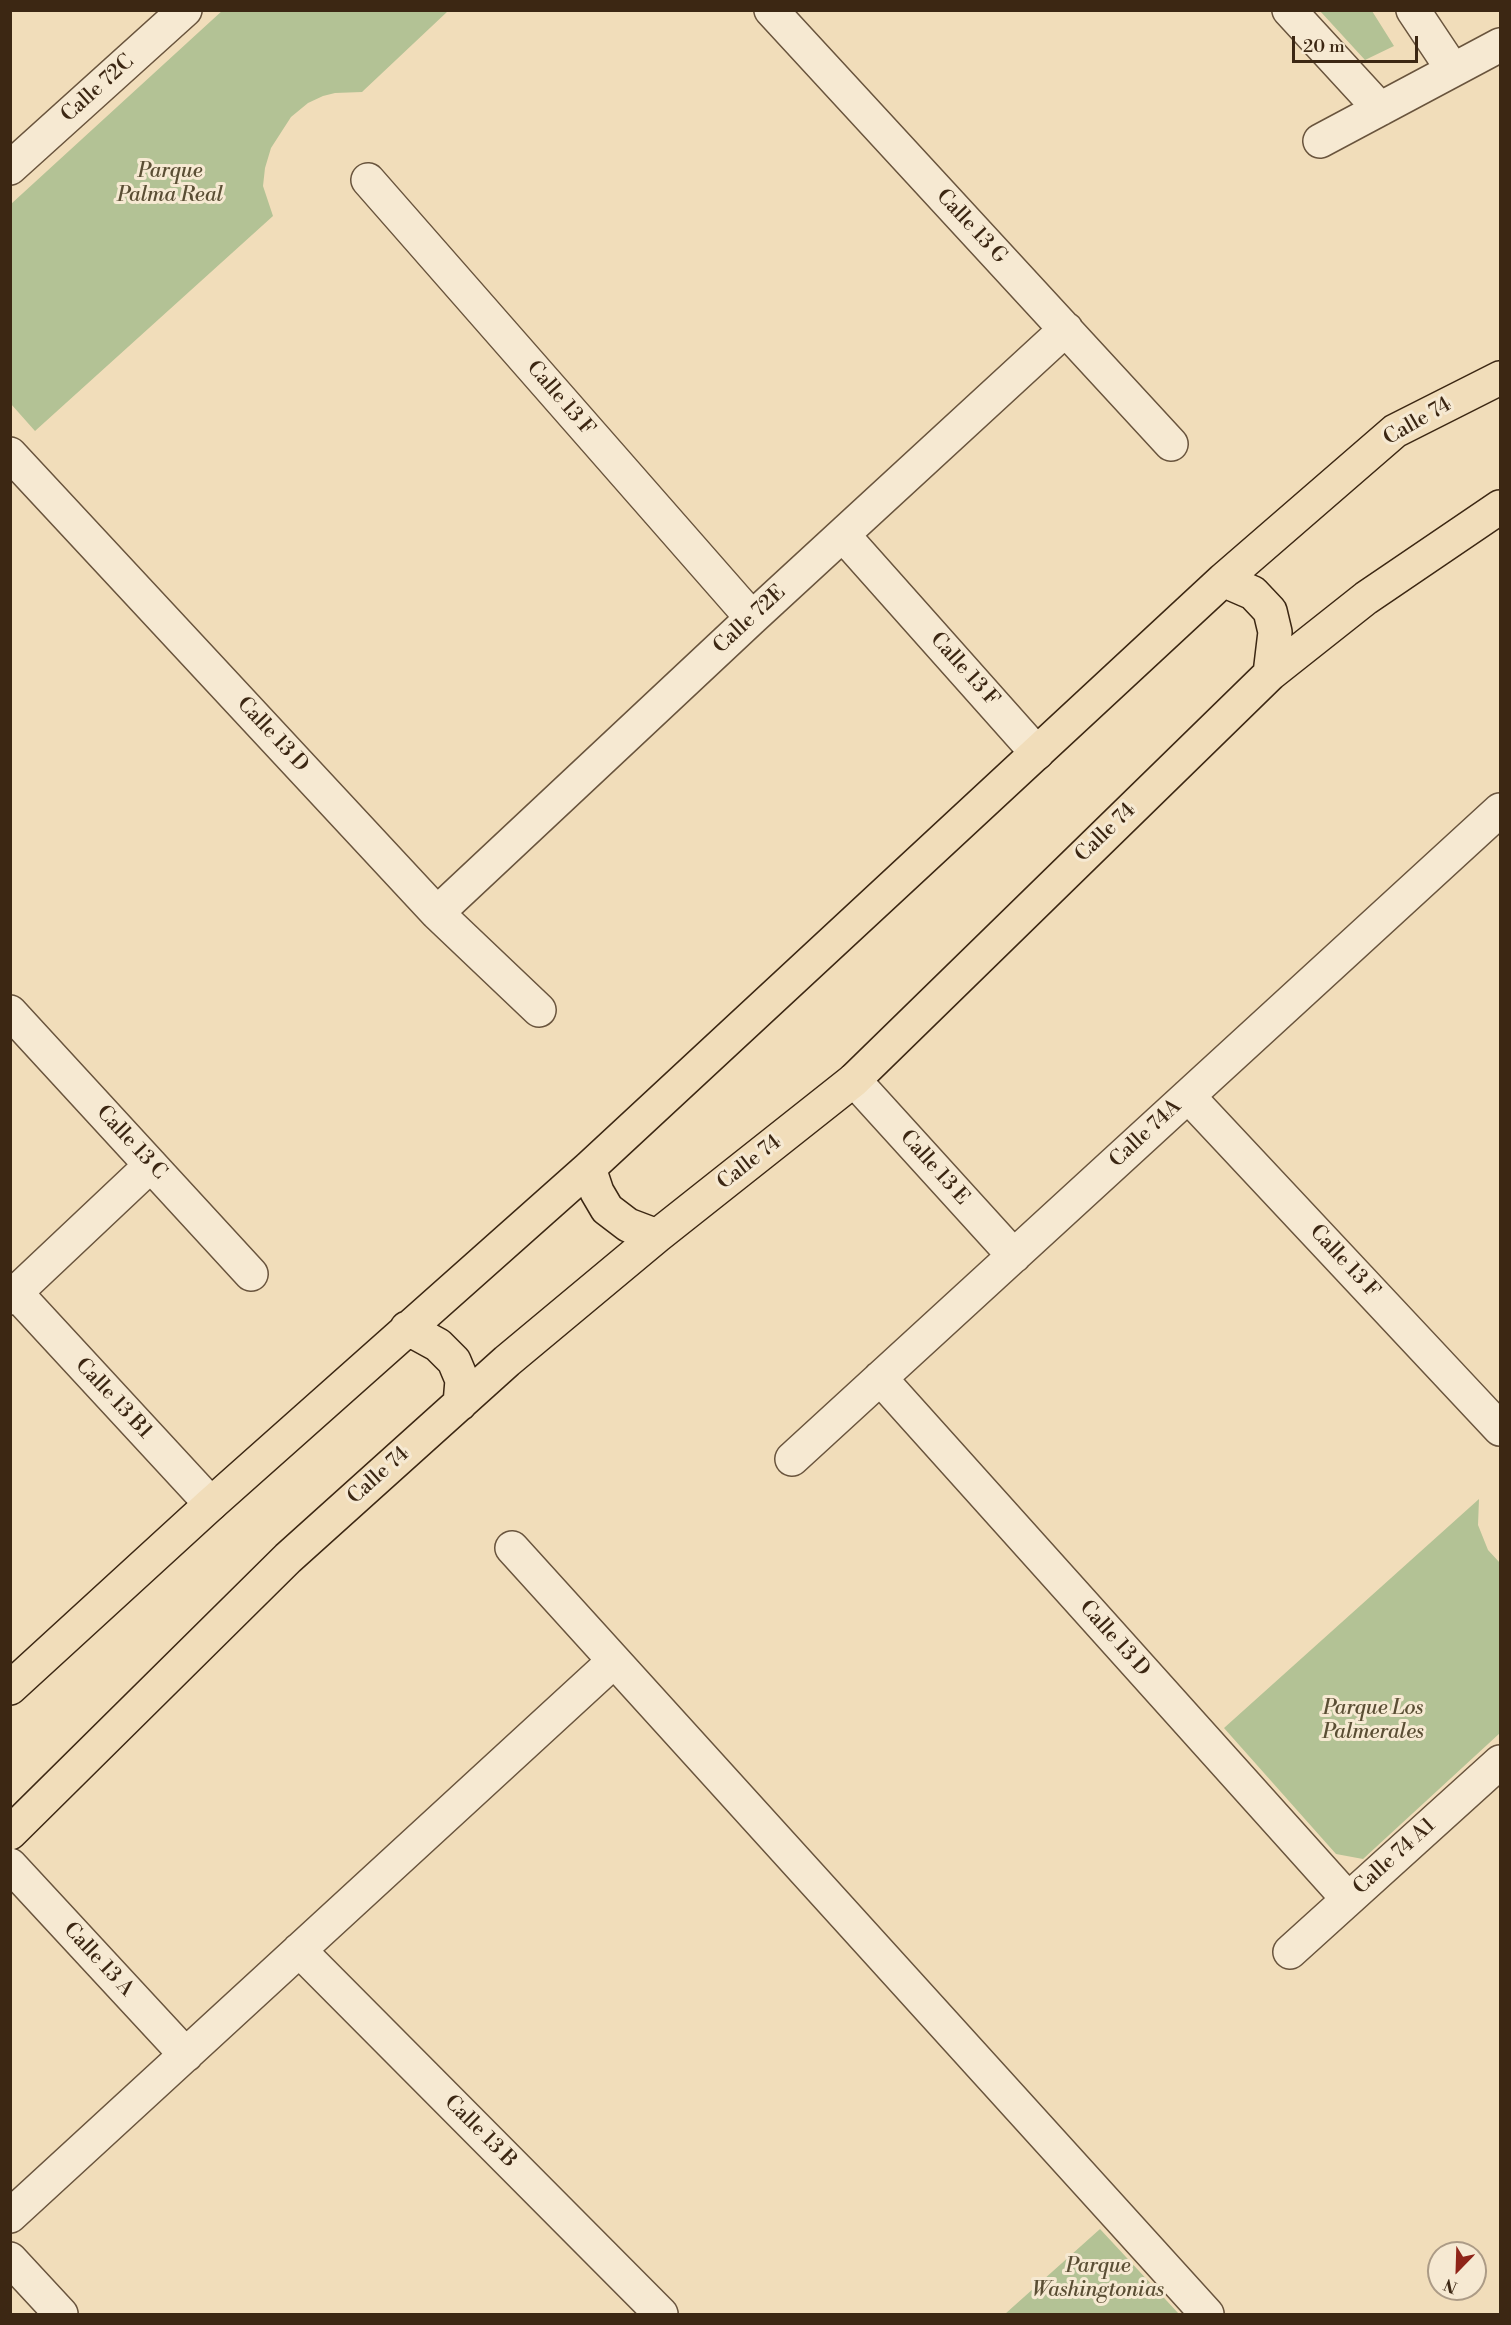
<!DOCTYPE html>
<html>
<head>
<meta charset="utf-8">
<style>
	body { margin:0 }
	#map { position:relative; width:1511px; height:2325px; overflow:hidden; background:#f1ddba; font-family:"Libre Bodoni",serif }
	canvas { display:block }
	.frame { position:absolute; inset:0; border:12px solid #3c2713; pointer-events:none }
	.north { position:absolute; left:1427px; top:2241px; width:60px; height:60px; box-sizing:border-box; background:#f6e9d2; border:2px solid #ac9b86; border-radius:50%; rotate:203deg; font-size:16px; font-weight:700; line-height:24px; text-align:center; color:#3c2713 }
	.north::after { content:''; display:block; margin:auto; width:21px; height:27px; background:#8f2418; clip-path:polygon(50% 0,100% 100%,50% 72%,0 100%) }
	.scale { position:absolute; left:1292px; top:36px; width:126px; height:27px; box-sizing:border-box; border:3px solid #3c2713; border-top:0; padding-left:8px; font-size:18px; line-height:21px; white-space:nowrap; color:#3c2713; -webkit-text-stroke:4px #f6e9d2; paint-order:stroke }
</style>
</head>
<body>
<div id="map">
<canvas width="1511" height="2325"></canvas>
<div class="frame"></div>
<div class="north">N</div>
<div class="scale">20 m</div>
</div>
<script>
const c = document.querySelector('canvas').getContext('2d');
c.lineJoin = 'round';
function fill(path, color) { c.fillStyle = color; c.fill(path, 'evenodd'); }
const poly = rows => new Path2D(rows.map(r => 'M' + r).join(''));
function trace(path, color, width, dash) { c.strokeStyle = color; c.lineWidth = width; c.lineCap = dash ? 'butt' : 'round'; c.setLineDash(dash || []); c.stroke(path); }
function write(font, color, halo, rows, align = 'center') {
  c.font = font + ' "Libre Bodoni",serif'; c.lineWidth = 6; c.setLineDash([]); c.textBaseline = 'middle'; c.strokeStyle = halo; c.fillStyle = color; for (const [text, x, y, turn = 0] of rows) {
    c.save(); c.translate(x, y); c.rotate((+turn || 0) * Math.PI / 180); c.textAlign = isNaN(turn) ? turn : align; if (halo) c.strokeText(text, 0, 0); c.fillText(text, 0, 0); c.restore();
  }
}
fill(poly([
	[223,10,448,11,362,92,335,93,323,96,308,103,291,117,271,148,265,168,263,186,273,216,35,431,11,404,11,204],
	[1320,11,1372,11,1394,46,1365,60],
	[1479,1499,1478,1525,1488,1550,1500,1563,1500,1733,1363,1859,1336,1854,1224,1728],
	[1100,2229,1179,2314,1005,2314]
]), '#b3c295');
const minor = poly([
	[771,10,1171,444],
	[1289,10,1380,109],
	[1413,10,1453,70],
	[1320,141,1500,45],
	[10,168,185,10],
	[368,180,752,618],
	[10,454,437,913,539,1010],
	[843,535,1037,753],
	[437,913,752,618,1066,329],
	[10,1012,251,1274],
	[854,1080,1014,1256],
	[1188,1096,1500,1429],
	[16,1293,211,1504],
	[10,1298,151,1165],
	[880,1378,1348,1899],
	[792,1459,1500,810],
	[512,1548,1207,2314],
	[10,1865,186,2055],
	[299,1950,661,2314],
	[1290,1952,1500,1762],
	[10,2216,614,1661],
	[10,2259,61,2314]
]);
const major = poly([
	[1223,580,1253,593,1270,611,1275,632,1270,674],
	[589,1168,597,1192,607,1209,628,1225,657,1236],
	[407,1328,438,1345,454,1361,462,1380,460,1404],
	[10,1688,211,1504,589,1168,1223,580,1395,431,1500,378],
	[10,1833,288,1558,507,1361,657,1236,854,1080,1270,674,1366,598,1500,507]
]);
trace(minor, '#69543d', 36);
trace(major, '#3c2713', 36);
trace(minor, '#f6e9d2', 33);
trace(major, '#f1ddba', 33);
write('21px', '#3c2713', '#f6e9d2', [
	["Calle 72C",98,89,-42],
	["Calle 13 G",971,227,47],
	["Calle 13 F",560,399,49],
	["Calle 74",1418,422,-30],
	["Calle 72E",750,620,-43],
	["Calle 13 F",964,670,48],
	["Calle 13 D",272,735,47],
	["Calle 74",1106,833,-44],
	["Calle 74A",1146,1134,-43],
	["Calle 13 C",131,1143,47],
	["Calle 74",750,1163,-38],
	["Calle 13 E",934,1168,48],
	["Calle 13 F",1344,1262,47],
	["Calle 13 B1",113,1399,47],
	["Calle 74",379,1476,-42],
	["Calle 13 D",1114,1639,48],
	["Calle 74 A1",1395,1857,-42],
	["Calle 13 A",98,1960,47],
	["Calle 13 B",480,2132,45]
]);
write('italic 21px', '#5a4e34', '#f6e9d2', [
	["Parque",170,172],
	["Palma Real",170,196],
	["Parque Los",1373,1709],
	["Palmerales",1373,1733],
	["Parque",1098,2267],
	["Washingtonias",1098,2291]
]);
</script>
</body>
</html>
